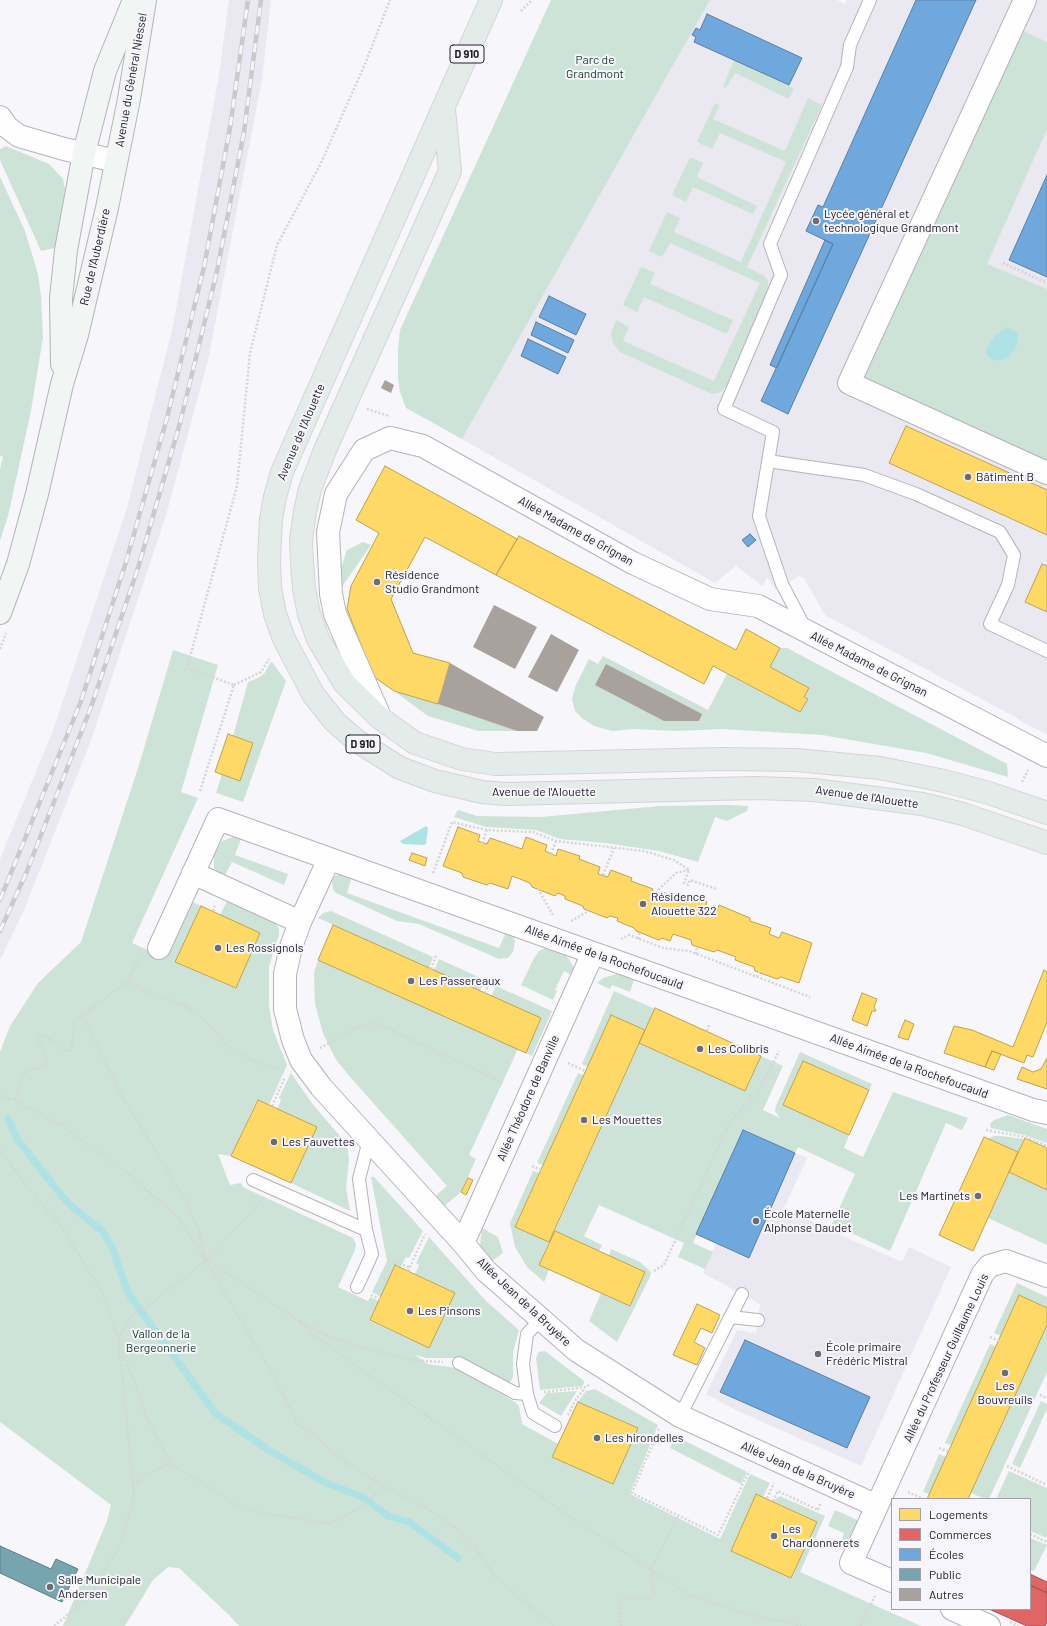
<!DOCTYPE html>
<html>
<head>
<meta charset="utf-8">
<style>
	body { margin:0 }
	#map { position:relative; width:1047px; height:1626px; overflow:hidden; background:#f7f6fa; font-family:Barlow,sans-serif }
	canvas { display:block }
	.legend { position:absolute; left:891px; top:1498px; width:140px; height:112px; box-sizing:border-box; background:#f6f5fb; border:1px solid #a1a0a8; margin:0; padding:5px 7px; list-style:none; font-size:12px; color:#22212b }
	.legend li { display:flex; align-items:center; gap:8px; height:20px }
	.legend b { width:20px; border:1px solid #a1a0a8 }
</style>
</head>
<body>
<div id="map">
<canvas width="1047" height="1626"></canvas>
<ul class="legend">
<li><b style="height:11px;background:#ffd966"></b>Logements</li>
<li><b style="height:11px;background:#e06666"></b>Commerces</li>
<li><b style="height:11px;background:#6fa8dc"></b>Écoles</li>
<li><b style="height:11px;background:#76a5af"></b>Public</li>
<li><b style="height:11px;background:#a9a19b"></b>Autres</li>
</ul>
</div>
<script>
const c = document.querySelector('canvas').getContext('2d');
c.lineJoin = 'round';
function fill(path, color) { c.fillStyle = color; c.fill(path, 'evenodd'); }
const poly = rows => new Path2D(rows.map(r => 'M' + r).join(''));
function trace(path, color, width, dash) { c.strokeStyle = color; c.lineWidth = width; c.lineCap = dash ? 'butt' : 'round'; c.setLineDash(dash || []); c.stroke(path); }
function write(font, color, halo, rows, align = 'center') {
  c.font = font + ' Barlow,sans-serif'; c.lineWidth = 4; c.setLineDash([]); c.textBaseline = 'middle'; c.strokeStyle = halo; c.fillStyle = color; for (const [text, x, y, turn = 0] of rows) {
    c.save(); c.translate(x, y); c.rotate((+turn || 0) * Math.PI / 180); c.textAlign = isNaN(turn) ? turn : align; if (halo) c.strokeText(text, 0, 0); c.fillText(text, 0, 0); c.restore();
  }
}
fill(poly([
	[229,0,271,0,262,79,208,360,166,515,90,743,24,910,0,960,0,859,54,728,127,508,173,326,219,75],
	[710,0,837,0,845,4,847,0,1047,0,1047,734,1023,723,1019,719,825,615,804,578,799,576,776,590,767,577,763,586,736,566,715,583,462,439],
	[743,1130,807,1158,784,1208,845,1237,902,1262,909,1247,951,1267,861,1466,736,1410,706,1394,737,1330,756,1333,760,1304,703,1273,716,1243,696,1234]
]), '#eae8f1');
fill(poly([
	[551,0,710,0,462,439,406,408,400,392,398,378,398,349,400,330],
	[1019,29,1047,42,1047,129,987,264,1047,289,1047,467,863,382],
	[734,60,794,88,789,99,735,73,726,88,723,87],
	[808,98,822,105,747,267,763,275,768,281,768,290,726,386,719,393,712,394,620,352,613,343,611,333,616,320,629,327,623,341,714,381,760,283,670,243,662,257,649,251,667,212,680,218,674,232,741,262,786,162,720,133,712,149,697,142,715,103,720,105,713,119,785,151],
	[6,146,49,164,63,179,65,189,64,201,55,248,41,251,0,160,0,149],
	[690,157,703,163,697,177,757,206,753,214,693,187,686,202,672,195],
	[0,177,25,231,38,274,41,296,43,337,31,411,8,516,0,541,0,469,3,457,0,456],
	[641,267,655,273,650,284,733,320,727,334,644,297,637,312,623,305],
	[363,542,371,545,339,591,341,568,347,550],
	[780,648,787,648,1007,764,1008,777,926,753,822,735,722,729,676,731,634,729,612,731,594,726,582,718,575,711,572,699,575,687,589,659,598,664,603,656,708,710,727,674,800,712,807,699,770,667],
	[173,650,218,665,181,792,198,798,132,943,166,958,193,902,201,906,175,962,235,988,260,933,220,915,227,901,275,922,279,929,279,935,269,966,269,1006,273,1030,287,1065,269,1105,257,1100,231,1156,218,1154,230,1185,241,1183,243,1187,353,1238,356,1244,355,1250,338,1287,368,1301,370,1297,379,1301,370,1321,429,1348,455,1293,415,1274,419,1265,416,1263,429,1237,486,1301,519,1330,513,1352,513,1376,512,1380,506,1385,463,1358,426,1358,415,1355,428,1364,456,1368,515,1402,519,1406,522,1424,558,1444,552,1457,613,1484,637,1428,578,1402,586,1391,595,1389,658,1425,630,1494,720,1539,750,1474,770,1483,763,1497,756,1494,731,1551,791,1578,817,1522,773,1501,780,1496,825,1516,800,1572,921,1626,239,1626,230,1616,179,1568,168,1567,153,1580,125,1626,63,1626,107,1521,111,1505,0,1422,0,1052,10,1026,38,983,81,942,139,765],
	[272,662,286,681,243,802,216,793,222,774,240,780,253,743,233,736,248,682,258,678,264,674,270,663],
	[394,691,438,704,517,731,478,731,428,716],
	[728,805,748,806,747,811,727,821,715,817,698,862,659,851,605,843,560,839,536,830,486,827,454,817,458,810,477,816,541,817,660,806],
	[233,837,241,839,235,855,288,874,284,885,232,862,224,877,221,875,214,868,214,854,222,841],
	[343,873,352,876,347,893,499,948,506,932,513,936,515,941,513,952,508,958,499,959,419,924,397,921,336,893,333,890,332,881,335,876],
	[331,911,433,957,429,968,318,918,323,913],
	[547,947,560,950,569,959,574,968,573,976,564,971,555,990,557,991,553,1000,521,985,534,958,539,951],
	[439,959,485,980,480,991,434,970],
	[318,960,518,1049,469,1155,476,1159,461,1192,442,1208,433,1198,447,1186,351,1078,337,1061,328,1044,323,1033,315,1004,314,973],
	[617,974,635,977,630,992,612,985,610,989,597,983,603,978],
	[496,986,552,1011,532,1056,526,1053,541,1018,491,996],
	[614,991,655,1009,645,1030,611,1015,588,1067,582,1064],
	[639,1043,745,1091,761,1056,783,1066,763,1110,780,1118,775,1111,776,1106,800,1052,872,1084,869,1090,803,1061,783,1104,849,1135,844,1148,863,1157,893,1092,968,1118,962,1130,946,1123,890,1251,832,1224,855,1174,798,1147,795,1153,743,1130,693,1243,713,1252,705,1269,678,1257,684,1243,599,1205,584,1236,602,1245,599,1251,555,1231],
	[291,1073,311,1102,344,1141,348,1150,349,1160,346,1188,350,1211,291,1183,317,1127,277,1109,281,1100,279,1098],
	[578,1073,584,1075,543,1165,537,1163],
	[1008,1115,1047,1129,1047,1143,1024,1135,991,1128,990,1124,994,1120],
	[994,1136,1001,1136,1024,1139,1018,1152,987,1139],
	[533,1171,539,1173,515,1227,549,1242,539,1265,549,1270,544,1282,527,1267,515,1247,510,1223],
	[1009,1172,1047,1190,1047,1245,988,1218],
	[371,1177,374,1177,423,1231,409,1258,406,1257,401,1267,395,1265,381,1297,372,1292,387,1261],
	[482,1228,498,1237,503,1253,489,1263,480,1246],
	[611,1249,640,1262,651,1272,650,1277,617,1342,589,1321,601,1293,630,1306,645,1272,609,1256],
	[1017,1283,1047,1297,1047,1308,1019,1295,1001,1336,994,1333],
	[1047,1325,1047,1372,989,1499,985,1499,971,1493],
	[990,1344,996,1347,951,1445,945,1443],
	[545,1351,584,1381,584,1384,582,1386,540,1390,536,1358,539,1352],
	[577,1391,561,1416,539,1403,547,1393],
	[1041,1401,1047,1404,1047,1409,1020,1468,1012,1464],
	[675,1436,747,1472,741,1484,670,1448],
	[939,1454,946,1457,930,1494,923,1492],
	[1009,1471,1047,1488,1047,1538,1030,1531,1030,1499,996,1499],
	[835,1510,864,1523,847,1549,841,1544,844,1533,828,1526],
	[1030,1538,1047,1545,1034,1571,1030,1570]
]), '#cee3d7');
fill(poly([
	[1007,327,1017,332,1018,339,1016,348,1007,358,998,361,991,359,986,353,988,346,995,336],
	[426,826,428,828,426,844,424,845,403,844,400,841]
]), '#aee2e5');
const homes = poly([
	[906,426,1047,490,1047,535,889,463,906,426],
	[385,466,517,539,496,575,425,537,391,599,413,653,450,663,438,704,394,691,373,676,347,609,351,586,379,533,356,520,385,466],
	[519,536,736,650,746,629,780,648,770,667,809,688,804,697,808,699,800,712,713,666,704,684,496,575,519,536],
	[1042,564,1047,566,1047,612,1025,602,1042,564],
	[228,734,253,743,240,781,215,772,228,734],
	[458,827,480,835,478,841,487,844,490,838,522,849,526,837,547,845,545,851,556,856,558,849,580,856,579,859,600,867,598,874,608,877,611,870,632,878,631,881,653,889,651,895,660,899,663,892,684,901,687,895,707,902,705,909,716,913,719,905,750,918,750,921,771,928,769,934,779,938,782,932,812,943,799,983,781,977,777,979,755,971,754,967,735,960,736,957,717,950,714,952,692,945,691,940,673,934,670,941,662,938,659,940,636,931,634,928,617,921,618,918,610,916,607,918,584,909,583,906,565,899,565,896,558,893,555,896,532,887,530,883,512,876,508,889,490,883,487,885,463,877,462,873,443,866,458,827],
	[412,853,427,858,425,866,409,860,412,853],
	[201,906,260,933,236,988,175,962,201,906],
	[333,925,541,1018,526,1053,318,960,333,925],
	[1044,970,1047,972,1047,1022,1033,1057,1027,1055,1024,1063,992,1051,985,1067,944,1053,954,1026,972,1030,1013,1047,1044,970],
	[862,993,877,999,874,1007,876,1011,872,1011,867,1026,852,1020,862,993],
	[655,1008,761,1056,745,1091,639,1043,655,1008],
	[611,1015,645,1030,549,1242,515,1227,611,1015],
	[905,1020,914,1024,908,1040,898,1037,905,1020],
	[992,1051,1001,1054,994,1070,985,1067,992,1051],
	[1047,1058,1047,1089,1017,1079,1022,1067,1033,1072,1041,1069,1047,1058],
	[803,1061,869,1090,849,1135,783,1105,803,1061],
	[258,1100,317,1127,291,1183,231,1156,258,1100],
	[984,1137,1018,1152,973,1251,939,1235,984,1137],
	[1025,1138,1047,1148,1047,1190,1009,1172,1025,1138],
	[468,1178,473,1180,466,1195,461,1192,468,1178],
	[555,1231,645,1272,630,1306,539,1265,555,1231],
	[395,1265,455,1293,429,1348,370,1320,395,1265],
	[1019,1295,1047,1308,1047,1325,968,1499,927,1499,1019,1295],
	[697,1304,720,1315,712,1333,701,1328,694,1342,705,1348,697,1365,673,1355,697,1304],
	[578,1402,638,1428,613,1484,552,1457,578,1402],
	[756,1494,817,1522,791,1578,731,1551,756,1494]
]);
fill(homes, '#ffd966');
trace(homes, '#bda254', 1);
const shops = poly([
	[1030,1574,1047,1582,1047,1593,1030,1585,1030,1574],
	[1030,1585,1047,1593,1047,1622,1045,1626,1027,1626,989,1609,1030,1609,1030,1585]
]);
fill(shops, '#e06666');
trace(shops, '#a75154', 1);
const schools = poly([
	[916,0,976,0,788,414,761,401,833,244,806,231,818,205,823,207,916,0],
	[707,14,802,58,789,85,694,42,696,37,692,35,696,28,700,30,707,14],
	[1047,175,1047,277,1009,260,1047,175],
	[825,240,833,244,777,368,770,365,825,240],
	[549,296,586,314,576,335,539,317,549,296],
	[536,322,574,340,568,353,531,335,536,322],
	[528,339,566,357,558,374,521,356,528,339],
	[750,534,756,540,748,547,742,540,750,534],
	[743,1130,795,1153,749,1258,696,1234,743,1130],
	[745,1340,870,1397,847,1448,720,1392,745,1340]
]);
fill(schools, '#6fa8dc');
trace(schools, '#5880a7', 1);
const public = poly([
	[0,1546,51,1569,56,1559,78,1569,62,1602,0,1573,0,1546]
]);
fill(public, '#76a5af');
trace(public, '#5d7d87', 1);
trace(poly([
	[8,1119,17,1139,61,1195,69,1204,103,1232,112,1247,128,1293,215,1413,270,1451,324,1482,364,1498,388,1516,409,1522,458,1558]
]), '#aee2e5', 7);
fill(poly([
	[385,380,394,385,391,393,381,388],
	[494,605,537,627,515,669,473,647],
	[551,634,579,650,557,692,528,677],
	[450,663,544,717,537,731,517,731,438,704],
	[606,664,702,714,699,721,664,721,595,685]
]), '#a9a19b');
const lane = poly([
	[768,461,864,475,916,494,1000,532,1014,555,1008,585,990,624,1047,651],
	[805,628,782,584,759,516,773,432,724,409,781,275,770,244,847,67,850,45,870,0],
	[253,1180,366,1230],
	[357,1287,372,1254,366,1230,359,1179,369,1140],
	[730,1317,758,1320],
	[541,1319,527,1334,523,1364,527,1394,533,1413,555,1426],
	[459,1363,515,1393,527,1394],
	[680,1416,742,1294]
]);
const street = poly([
	[1025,0,849,383,1047,473],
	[0,117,7,127,19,136,64,149,116,161],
	[380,717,335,614,331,594,328,532,336,494,364,450,390,438,423,446,633,563,710,599,758,606,1047,756],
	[329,859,300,922,291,947,285,974,285,1009,293,1040,301,1060,321,1087,463,1243,486,1271,576,1350,680,1416,877,1506],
	[193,873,300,922],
	[159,948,218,819,991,1095,1033,1110,1047,1113],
	[463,1243,593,953],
	[892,1581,851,1563,982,1275,989,1266,1006,1261,1047,1276],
	[952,1609,989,1626]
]);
const secondary = poly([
	[62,364,61,298,66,250,84,153,105,71,134,0],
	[0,613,18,564,37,494,62,384,77,335,107,208,129,99,145,0]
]);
const primary = poly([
	[491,0,282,472,275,497,271,519,269,560,270,588,275,614,284,639,313,694,335,722,357,741,400,768,435,781,482,792,506,794,756,788,814,790,922,804,963,814,1047,843],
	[444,109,450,171,325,450,310,489,305,511,301,540,302,562,304,589,309,614,318,639,345,684,380,718,415,743,462,759,496,764,723,759,796,760,880,768,944,781,989,793,1047,813]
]);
trace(lane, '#b4b3ba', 14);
trace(street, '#b4b3ba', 24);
trace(secondary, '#b4b3ba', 24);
trace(primary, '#d4d4d7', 24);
trace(poly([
	[521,11,532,0],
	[1003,263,1047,283],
	[367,409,389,416],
	[0,649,6,633],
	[234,685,261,672,269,659],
	[1022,782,1028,770],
	[200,791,234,685,187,668,237,486,250,353,277,245,321,163,365,64,390,0],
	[482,843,487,830],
	[551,854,556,841],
	[433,873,452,822,487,830,533,832,556,841,644,851,674,860,689,870,684,883,688,885,690,880,716,889],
	[603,875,614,848],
	[538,889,553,915],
	[655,897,659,889,676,873,689,870],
	[213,911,215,906],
	[571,921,589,911],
	[621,939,629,935,663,948,689,951,810,997],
	[638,939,640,933],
	[696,954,697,947],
	[139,956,128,981,143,990,184,1005,198,1014,228,1046,251,1060,274,1068,281,1067],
	[431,969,436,956],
	[757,977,759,972],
	[485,993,490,981],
	[83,1016,124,1099,186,1201,198,1228,205,1259,299,1321,339,1341,410,1360,443,1362],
	[707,1031,709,1025],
	[320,1048,358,1027,376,1023,504,1083],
	[568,1063,585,1071],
	[0,1096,15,1100,61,1125,130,1175,178,1218,205,1259,265,1361,299,1426,314,1434,342,1460,383,1486,430,1510,454,1527,476,1549,496,1577,553,1626],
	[15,1100,23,1076,26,1071,46,1067,47,1062,38,1040,39,1035,44,1035,65,1050,70,1050,72,1047,74,1024,77,1019,128,981],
	[272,1106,285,1077],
	[986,1130,1025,1137,1047,1146],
	[0,1149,22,1180,62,1228,102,1292,145,1413,171,1464,245,1510,331,1524,367,1503,383,1486],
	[532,1166,541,1170],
	[388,1260,409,1267],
	[408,1271,425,1234],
	[654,1271,664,1265,730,1121,758,1093,779,1051],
	[371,1295,380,1299],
	[299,1321,314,1335,372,1377,566,1514,688,1594,744,1613,801,1626],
	[119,1337,131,1317,153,1302,202,1264,261,1201],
	[990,1337,999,1341],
	[544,1392,586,1387,590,1384],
	[1040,1395,1047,1398],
	[568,1415,576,1399,585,1388],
	[659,1429,632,1493,718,1535,749,1471],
	[939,1448,949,1452],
	[1007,1466,1047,1485],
	[133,1486,150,1472,171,1464],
	[908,1492,924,1499],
	[767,1498,774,1483],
	[773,1501,778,1491,818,1510,820,1504],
	[1030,1534,1047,1542],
	[1010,1622,1018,1626],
	[54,1626,88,1598,122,1542,134,1497,119,1342],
	[621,1626,619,1601,624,1598,649,1598,654,1595,651,1569,678,1516],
	[860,1626,875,1596]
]), '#d5d5d7', 2.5, [2, 2]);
trace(lane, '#fefefe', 12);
trace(street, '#fefefe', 22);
trace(secondary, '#f1f5f4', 22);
trace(primary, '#e4ece9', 22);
const rail = poly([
	[0,900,81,701,126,562,167,418,204,267,230,128,248,0],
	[0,931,27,871,91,707,138,568,180,423,217,271,244,132,261,0]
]);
trace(rail, '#cacacb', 4.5);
trace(rail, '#f6f5fb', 3, [9]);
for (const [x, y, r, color] of [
	[816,221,4,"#6d6c73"],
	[968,477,4,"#6d6c73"],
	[377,582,4,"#6d6c73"],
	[643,904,4,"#6d6c73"],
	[218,948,4,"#6d6c73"],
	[411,981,4,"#6d6c73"],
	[700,1049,4,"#6d6c73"],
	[584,1120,4,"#6d6c73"],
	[274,1142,4,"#6d6c73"],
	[978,1196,4,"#6d6c73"],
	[756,1221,4,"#6d6c73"],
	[410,1311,4,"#6d6c73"],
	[818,1354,4,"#6d6c73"],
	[1005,1373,4,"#6d6c73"],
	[597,1438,4,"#6d6c73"],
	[774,1536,4,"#6d6c73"],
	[50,1587,4,"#6d6c73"]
]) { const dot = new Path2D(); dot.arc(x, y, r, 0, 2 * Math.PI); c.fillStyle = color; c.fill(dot); trace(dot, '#f6f5fb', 1.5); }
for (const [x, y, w] of [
	[467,54,34],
	[363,744,34]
]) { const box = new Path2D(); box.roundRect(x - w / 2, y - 9, w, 18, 3); c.fillStyle = '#f6f5fb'; c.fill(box); trace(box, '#22212b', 1); }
write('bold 11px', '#22212b', null, [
	["D 910",467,54],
	["D 910",363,744]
]);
write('12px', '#0f3a23', '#f6f5fb', [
	["Parc de",595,60],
	["Grandmont",595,74],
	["Vallon de la",161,1334],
	["Bergeonnerie",161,1348]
]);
write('12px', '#22212b', '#f6f5fb', [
	["Avenue du Général Niessel",131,80,-80],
	["Rue de l'Auberdière",95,257,-77],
	["Avenue de l'Alouette",301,432,-67],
	["Allée Madame de Grignan",576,531,29],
	["Allée Madame de Grignan",869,664,27],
	["Avenue de l'Alouette",544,792],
	["Avenue de l'Alouette",867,797,8],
	["Allée Aimée de la Rochefoucauld",604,957,20],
	["Allée Aimée de la Rochefoucauld",909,1066,20],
	["Allée Théodore de Banville",528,1098,-66],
	["Allée Jean de la Bruyère",524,1302,43],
	["Allée du Professeur Guillaume Louis",946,1358,-65],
	["Allée Jean de la Bruyère",798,1470,24]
]);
write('12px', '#22212b', '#f6f5fb', [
	["Lycée général et",824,214],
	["technologique Grandmont",824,228],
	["Bâtiment B",976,477],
	["Résidence",385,575],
	["Studio Grandmont",385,589],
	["Résidence",651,897],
	["Alouette 322",651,911],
	["Les Rossignols",226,948],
	["Les Passereaux",419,981],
	["Les Colibris",708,1049],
	["Les Mouettes",592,1120],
	["Les Fauvettes",282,1142],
	["Les Martinets",970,1196,"right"],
	["École Maternelle",764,1214],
	["Alphonse Daudet",764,1228],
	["Les Pinsons",418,1311],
	["École primaire",826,1347],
	["Frédéric Mistral",826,1361],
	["Les",1005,1386,"center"],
	["Bouvreuils",1005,1400,"center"],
	["Les hirondelles",605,1438],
	["Les",782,1529],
	["Chardonnerets",782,1543],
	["Salle Municipale",58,1580],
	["Andersen",58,1594]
], 'left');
</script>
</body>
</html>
